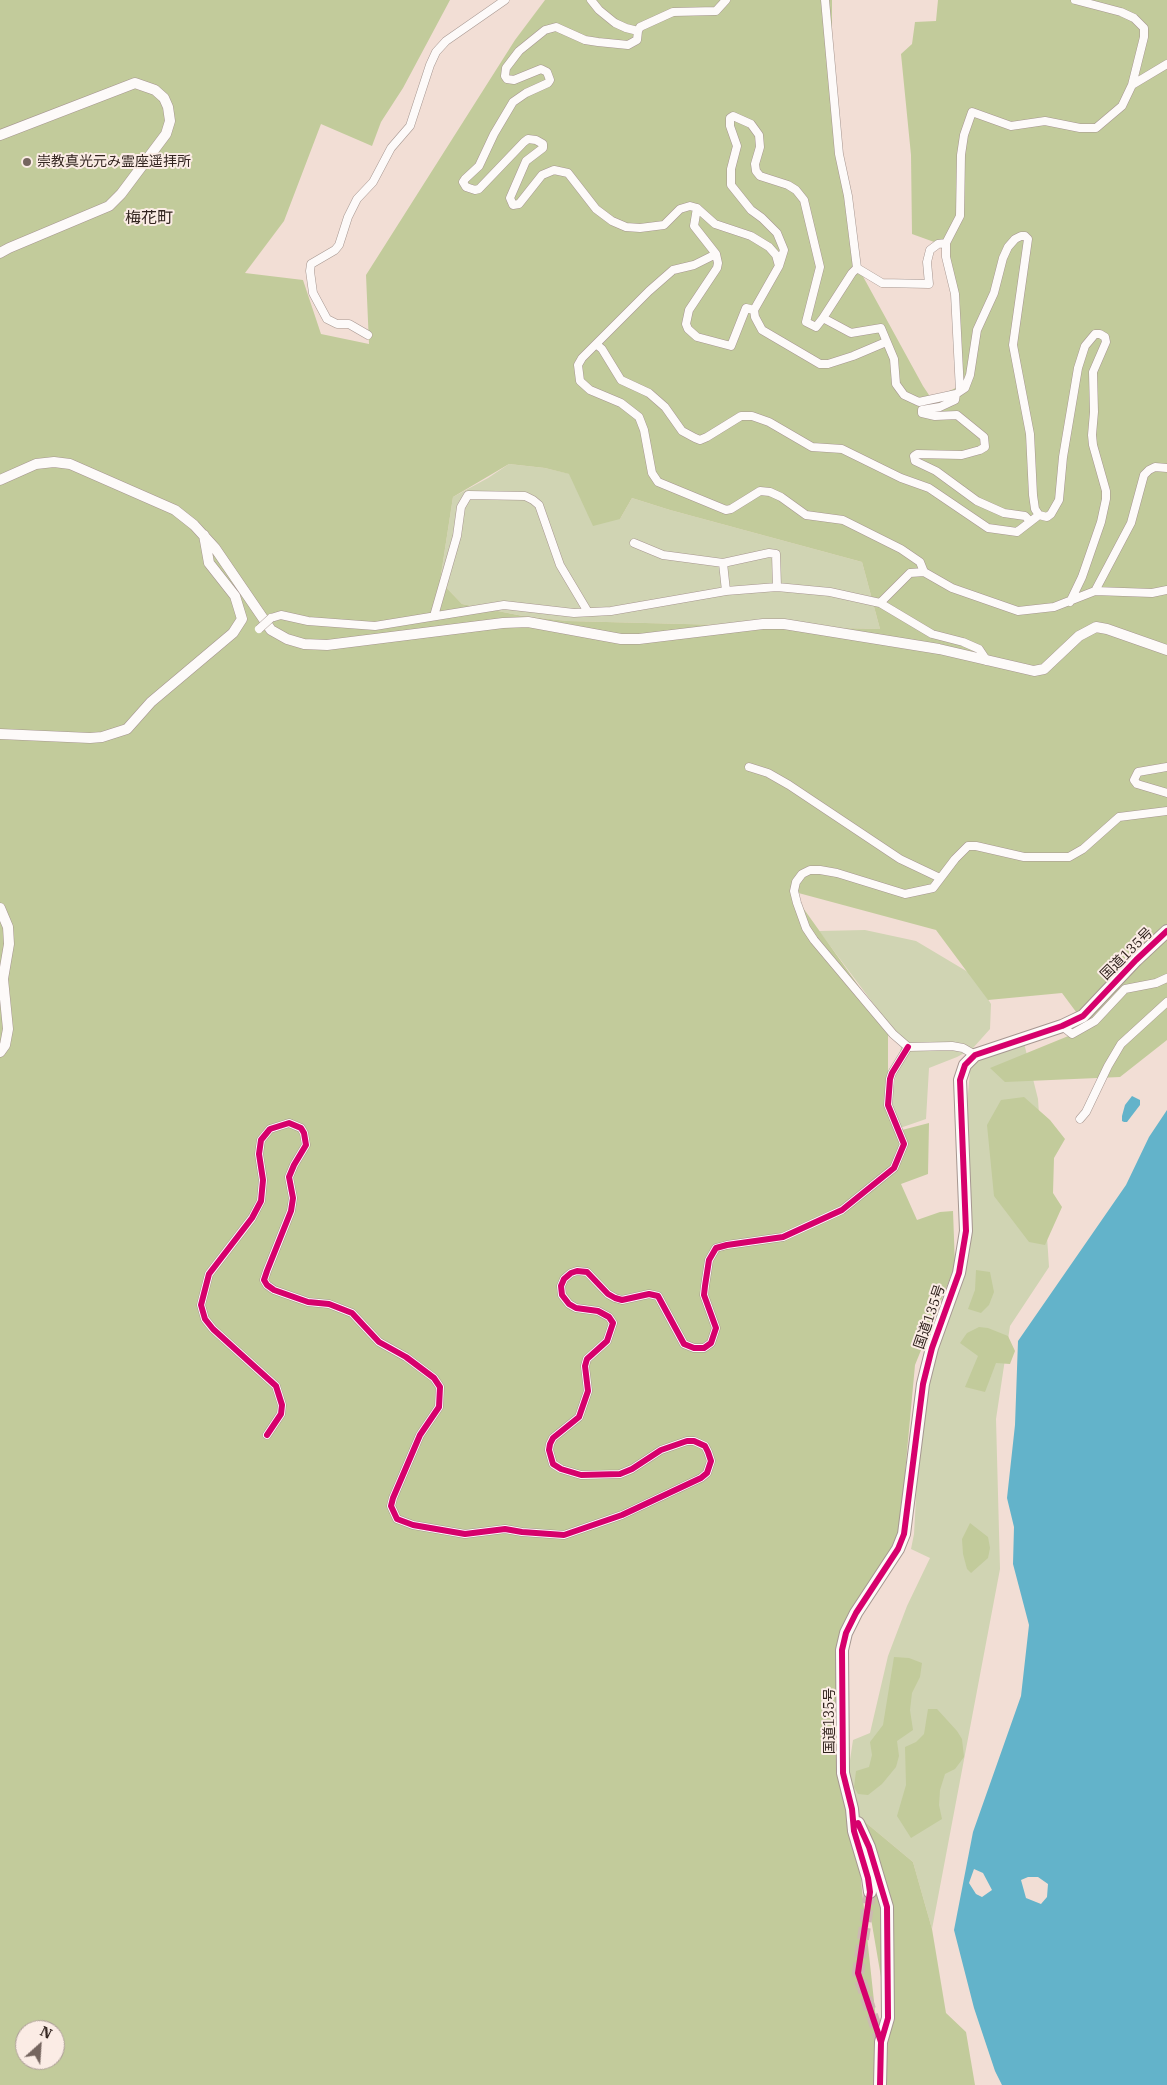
<!DOCTYPE html>
<html>
<head>
<meta charset="utf-8">
<style>
	body { margin:0 }
	#map { position:relative; width:1167px; height:2085px; overflow:hidden; background:#f2ded5; font-family:"IBM Plex Serif",serif }
	canvas { display:block }
	.north { position:absolute; left:15px; top:2020px; width:50px; height:50px; box-sizing:border-box; background:#fbece5; border:1px solid #ab9c96; border-radius:50%; rotate:26deg; font-size:14px; font-weight:700; line-height:20px; text-align:center; color:#32241f }
	.north::after { content:''; display:block; margin:auto; width:18px; height:22px; background:#75655f; clip-path:polygon(50% 0,100% 100%,50% 72%,0 100%) }
</style>
</head>
<body>
<div id="map">
<canvas width="1167" height="2085"></canvas>
<div class="north">N</div>
</div>
<script>
const c = document.querySelector('canvas').getContext('2d');
c.lineJoin = 'round';
function fill(path, color) { c.fillStyle = color; c.fill(path, 'evenodd'); }
const poly = rows => new Path2D(rows.map(r => 'M' + r).join(''));
function trace(path, color, width, dash) { c.strokeStyle = color; c.lineWidth = width; c.lineCap = dash ? 'butt' : 'round'; c.setLineDash(dash || []); c.stroke(path); }
function write(font, color, halo, rows, align = 'center') {
  c.font = font + ' "IBM Plex Serif","Noto Sans JP",serif'; c.lineWidth = 4; c.setLineDash([]); c.textBaseline = 'middle'; c.strokeStyle = halo; c.fillStyle = color; for (const [text, x, y, turn = 0] of rows) {
    c.save(); c.translate(x, y); c.rotate((+turn || 0) * Math.PI / 180); c.textAlign = isNaN(turn) ? turn : align; if (halo) c.strokeText(text, 0, 0); c.fillText(text, 0, 0); c.restore();
  }
}
fill(poly([
	[509,464,545,468,570,474,620,519,632,498,670,510,862,562,880,629,567,621,523,616,462,604,440,581,453,497,488,478],
	[865,930,916,941,973,975,991,1004,990,1029,973,1048,1024,1043,1038,1099,1049,1267,1010,1326,996,1419,1000,1569,932,1929,913,1862,853,1812,846,1787,853,1740,870,1733,888,1656,907,1606,930,1558,911,1549,914,1534,921,1405,966,1231,967,1105,972,1049,957,1057,929,1068,926,1119,900,1128,890,1108,902,1042,819,931]
]), '#d0d4b3');
fill(poly([
	[0,0,450,0,403,88,381,122,372,146,321,124,284,221,245,273,303,280,321,334,369,344,366,275,515,40,545,0,832,0,832,82,854,260,923,386,929,395,938,396,960,386,948,247,912,234,911,155,901,54,912,44,915,22,936,21,938,0,1167,0,1167,1040,1120,1077,1005,1082,990,1068,1088,1028,1062,993,988,1000,936,930,791,891,888,1027,888,1104,902,1130,929,1123,928,1174,901,1184,917,1220,940,1212,953,1211,955,1266,915,1365,898,1549,844,1631,834,1715,839,1782,853,1812,913,1862,932,1929,946,2013,966,2032,975,2085,884,2085,888,2018,855,1825,877,2029,877,2085,0,2085],
	[509,464,545,468,569,474,593,526,620,519,632,498,670,510,862,562,880,629,567,621,523,616,462,604,440,581,453,497],
	[25,2030,55,2030,55,2060,25,2060],
	[1024,1097,1050,1120,1065,1139,1054,1158,1053,1193,1062,1207,1045,1245,1029,1242,994,1196,987,1125,1001,1100],
	[976,1270,990,1272,994,1292,989,1305,981,1313,968,1309,975,1290],
	[979,1327,988,1328,1008,1336,1015,1351,1010,1364,996,1363,985,1392,965,1387,978,1356,960,1343,967,1333],
	[970,1523,988,1537,990,1548,988,1558,971,1573,967,1569,963,1554,962,1539],
	[894,1657,909,1658,922,1663,920,1677,912,1693,910,1710,913,1730,897,1741,899,1756,896,1767,882,1784,868,1795,858,1794,854,1787,856,1771,869,1767,872,1755,870,1742,883,1725],
	[928,1709,937,1709,957,1731,962,1739,964,1757,955,1769,945,1774,940,1790,939,1805,942,1819,911,1838,897,1816,906,1785,905,1747,916,1742,924,1734]
]), '#c2cb9b');
fill(poly([
	[1132,1096,1140,1100,1140,1105,1127,1122,1124,1122,1122,1121,1122,1116,1125,1105],
	[1167,1110,1167,2085,1002,2085,995,2071,974,2008,954,1930,973,1832,1021,1696,1029,1625,1013,1564,1014,1527,1007,1498,1015,1425,1018,1341,1126,1185,1149,1137],
	[974,1869,983,1873,992,1890,982,1897,976,1894,969,1883],
	[1028,1877,1038,1877,1048,1884,1047,1897,1041,1904,1026,1898,1021,1880]
]), '#63b3ca');
trace(poly([
	[870,1892,858,1973,881,2042]
]), '#ccb9b1', 12, [12, 6]);
const minor = poly([
	[591,0,599,10,615,23,626,28,638,31,637,40,628,45,598,42,585,40,556,27,545,30,519,51,506,68,505,76,507,79,514,80,541,69,547,72,550,80,548,83,526,93,513,102,494,134,479,166,465,179,463,182,466,187,475,190,479,189,524,142,528,139,536,140,543,144,543,148,526,161,510,198,513,205,519,204,542,175,554,170,568,173,596,209,612,221,626,227,640,228,664,225,680,209,690,206,697,208,715,224,751,236,769,247,776,255,779,266,754,310,755,317,762,330,820,364,828,364,853,356,886,342],
	[825,0,839,154,848,196,857,268,882,283,929,284,927,262,930,250,938,244,946,243,946,257,955,294,960,391],
	[1075,0,1121,12,1134,18,1144,28,1144,37,1132,85],
	[638,31,640,27,673,12,716,11,726,0],
	[697,208,694,226,716,254,718,263,717,268,689,310,686,324,688,329,697,337,731,346,746,308,754,310],
	[946,243,960,216,961,155,964,135,972,112,1011,126,1045,121,1080,128,1096,128,1122,106,1132,85,1167,64],
	[716,254,694,265,673,270,649,291,582,358,578,365,580,381,590,390,621,403,639,417,644,430,652,473,658,482,726,510,731,509,760,491,770,492,781,497,806,515,843,520,901,549,920,562,924,572],
	[779,266,784,250,777,233,762,218,751,210,731,185,731,169,737,146,730,126,730,118,733,116,751,124,759,135,760,147,755,164,756,171,760,176,788,185,796,190,804,200,820,267,806,322,816,327,823,318],
	[857,268,852,273,823,318,851,333,881,328,894,359,896,384,904,395,919,402,956,394,965,388,970,375,977,330,994,293,1003,258,1008,247,1015,239,1021,236,1025,236,1028,239,1013,345,1030,434,1033,495,1035,509,1039,515],
	[368,335,349,324,337,324,327,319,313,293,310,271,311,264,335,250,339,245,348,217,357,199,373,182,391,148,410,126,430,65,436,52,446,41,505,0],
	[596,344,602,349,621,380,649,393,665,407,682,431,695,438,700,440,707,437,741,416,752,416,769,422,812,447,842,449,901,478,929,488,988,528,1017,532,1039,515,1047,517,1051,514,1059,500,1063,457,1078,368,1085,346,1095,334,1100,334,1105,337,1106,342,1093,372,1094,412,1092,435,1093,445,1106,491,1106,499,1101,522,1082,577,1070,602],
	[956,394,955,400,940,407,922,410,922,413,935,416,957,415,984,437,985,447,980,450,962,455,917,454,914,456,915,461,936,471,977,501,1004,513,1025,516,1030,521],
	[1167,468,1155,467,1149,470,1144,475,1131,523,1095,591,1152,593,1167,590],
	[634,543,663,555,723,563,769,553,776,554,777,587],
	[723,563,726,591],
	[880,603,910,573,924,572,952,588,1018,611,1054,607,1095,591],
	[434,616,457,536,461,507,468,495,525,496,533,500,539,505,560,565,588,612],
	[271,618,281,615,308,621,375,626,504,605,574,613,611,611,726,591,777,587,830,592,880,603,932,634,963,642,979,649,987,661],
	[749,767,768,773,789,785,900,859,940,878],
	[1167,767,1138,772,1134,780,1137,784,1167,793],
	[1062,1026,1072,1034,1095,1021,1125,989,1156,983,1167,978],
	[975,1055,963,1048,952,1046,908,1047,893,1034,814,940,806,928,797,903,794,891,796,882,802,874,810,870,820,870,837,873,905,894,933,888,955,859,968,846,976,846,1024,857,1069,857,1083,849,1119,817,1167,811],
	[1080,1119,1086,1112,1108,1066,1121,1044,1167,1002],
	[267,1435,281,1414,282,1405,276,1386,213,1329,205,1319,201,1305,209,1274,252,1218,261,1201,263,1180,259,1154,261,1140,270,1129,289,1123,301,1128,304,1133,306,1145,294,1165,289,1177,293,1198,291,1211,267,1271,264,1280,267,1285,274,1290,308,1302,329,1304,352,1313,379,1342,406,1357,434,1378,440,1387,439,1407,420,1435,393,1498,391,1506,397,1519,413,1525,465,1534,505,1529,522,1532,564,1535,622,1515,701,1478,707,1473,711,1461,708,1452,705,1446,694,1441,687,1441,661,1450,632,1469,620,1474,581,1475,561,1469,553,1464,549,1450,550,1444,553,1438,579,1417,588,1391,585,1366,587,1359,607,1341,613,1323,609,1317,598,1311,576,1308,569,1304,562,1295,561,1286,564,1279,571,1273,577,1271,587,1272,608,1294,615,1298,622,1300,649,1294,658,1296,684,1344,694,1348,704,1348,711,1343,716,1328,704,1295,705,1286,709,1260,716,1248,727,1245,783,1237,842,1210,894,1168,904,1144,888,1105,890,1079,892,1073,908,1047]
]);
const tertiary = poly([
	[0,135,135,83,155,90,164,98,168,107,170,121,166,134,121,194,109,206,9,248,0,253],
	[0,480,36,464,54,462,70,464,175,510,194,525,215,548,271,630,287,639,304,644,327,645,503,623,528,622,621,639,639,639,763,624,784,624,939,649,1034,671,1044,669,1079,636,1096,627,1107,629,1167,650],
	[0,734,90,738,102,737,127,729,151,702,233,633,242,619,235,596,209,563,204,535],
	[0,908,8,927,9,944,3,979,8,1029,5,1045,0,1052]
]);
const trunk = poly([
	[858,1823,869,1847,887,1907,888,2018,881,2042,880,2085],
	[870,1892,868,1878,854,1831,852,1809,843,1773,842,1650,846,1633,856,1613,898,1549,904,1534,923,1384,932,1348,959,1273,966,1231,960,1080,965,1065,975,1055,1062,1026,1083,1016,1136,960,1167,931]
]);
trace(minor, '#a69690', 9);
trace(tertiary, '#a69690', 11);
trace(trunk, '#a69690', 14);
trace(minor, '#fdfaf9', 8);
trace(tertiary, '#fdfaf9', 10);
trace(trunk, '#fdfaf9', 12);
const minorBridge = poly([
	[259,629,271,618]
]);
trace(minorBridge, '#a69690', 9, []);
trace(minorBridge, '#fdfaf9', 8);
trace(poly([
	[267,1435,281,1414,282,1405,276,1386,213,1329,205,1319,201,1305,209,1274,252,1218,261,1201,263,1180,259,1154,261,1140,270,1129,289,1123,301,1128,304,1133,306,1145,294,1165,289,1177,293,1198,291,1211,267,1271,264,1280,267,1285,274,1290,308,1302,329,1304,352,1313,379,1342,406,1357,434,1378,440,1387,439,1407,420,1435,393,1498,391,1506,397,1519,413,1525,465,1534,505,1529,522,1532,564,1535,622,1515,701,1478,707,1473,711,1461,708,1452,705,1446,694,1441,687,1441,661,1450,632,1469,620,1474,581,1475,561,1469,553,1464,549,1450,550,1444,553,1438,579,1417,588,1391,585,1366,587,1359,607,1341,613,1323,609,1317,598,1311,576,1308,569,1304,562,1295,561,1286,564,1279,571,1273,577,1271,587,1272,608,1294,615,1298,622,1300,649,1294,658,1296,684,1344,694,1348,704,1348,711,1343,716,1328,704,1295,705,1286,709,1260,716,1248,727,1245,783,1237,842,1210,894,1168,904,1144,888,1105,890,1079,892,1073,908,1047],
	[858,1823,869,1847,887,1907,888,2018,881,2042,880,2085],
	[881,2042,858,1973,870,1892,868,1878,854,1831,852,1809,843,1773,842,1650,846,1633,856,1613,898,1549,904,1534,923,1384,932,1348,959,1273,966,1231,960,1080,965,1065,975,1055,1062,1026,1083,1016,1136,960,1167,931]
]), '#d6006c', 6);
for (const [x, y, r, color] of [
	[27,162,5,"#75655f"]
]) { const dot = new Path2D(); dot.arc(x, y, r, 0, 2 * Math.PI); c.fillStyle = color; c.fill(dot); trace(dot, '#fbece5', 2); }
write('14px', '#32241f', '#fbece5', [
	["崇教真光元み霊座遥拝所",37,162]
], 'left');
write('14px', '#32241f', '#fbece5', [
	["国道135号",1127,954,-45],
	["国道135号",930,1317,-71],
	["国道135号",830,1721,-90]
]);
write('16px', '#32241f', '#fbece5', [
	["梅花町",149,218]
]);
</script>
</body>
</html>
